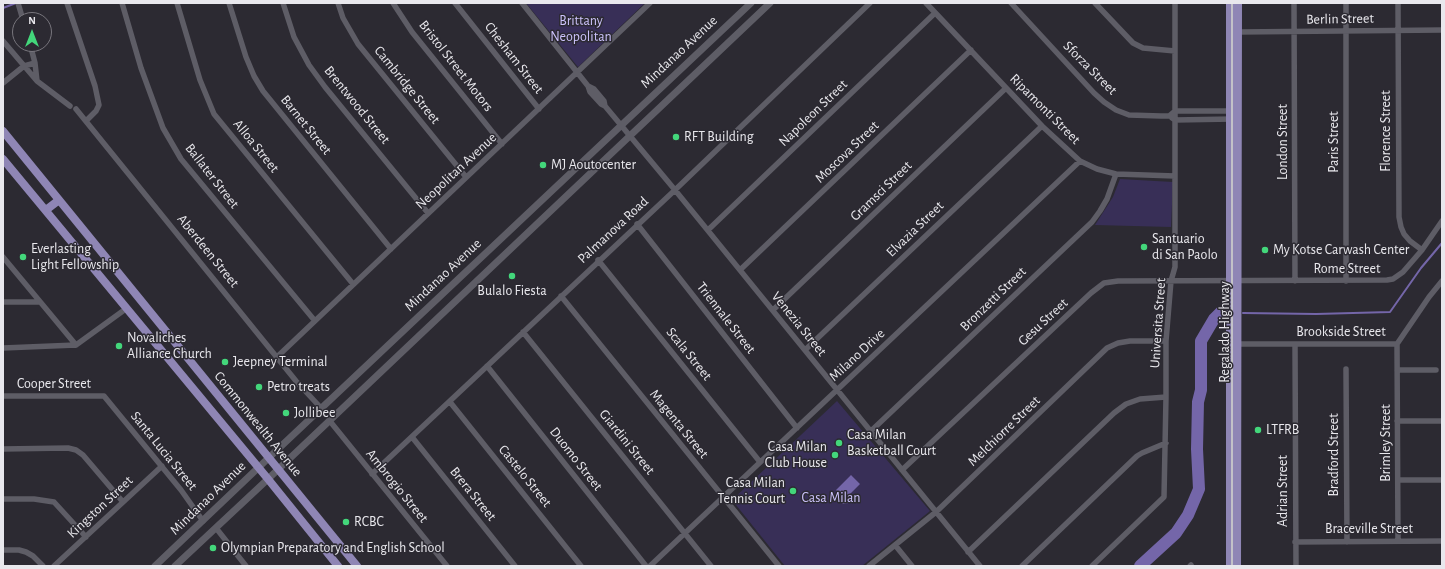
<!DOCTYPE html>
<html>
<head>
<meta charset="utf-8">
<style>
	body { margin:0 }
	#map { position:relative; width:1445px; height:569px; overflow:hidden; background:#2c2a32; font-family:"Alegreya Sans",sans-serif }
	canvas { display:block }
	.frame { position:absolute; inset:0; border:4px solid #e9e8ed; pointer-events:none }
	.north { position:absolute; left:12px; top:12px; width:40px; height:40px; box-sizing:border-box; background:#2c2a32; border:1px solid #78767d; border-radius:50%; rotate:0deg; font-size:11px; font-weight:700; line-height:16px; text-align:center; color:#e9e8ed }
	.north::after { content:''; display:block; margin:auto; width:14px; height:18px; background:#43d77b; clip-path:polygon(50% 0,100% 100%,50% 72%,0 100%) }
</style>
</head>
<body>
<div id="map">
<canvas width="1445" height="569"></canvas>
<div class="frame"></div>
<div class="north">N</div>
</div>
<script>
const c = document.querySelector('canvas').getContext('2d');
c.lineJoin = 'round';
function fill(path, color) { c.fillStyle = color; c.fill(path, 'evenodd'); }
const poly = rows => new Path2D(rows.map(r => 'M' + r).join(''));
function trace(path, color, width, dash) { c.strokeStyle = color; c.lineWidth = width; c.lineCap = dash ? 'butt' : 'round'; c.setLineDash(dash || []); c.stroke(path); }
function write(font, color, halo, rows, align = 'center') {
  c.font = font + ' "Alegreya Sans",sans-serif'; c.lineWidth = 3; c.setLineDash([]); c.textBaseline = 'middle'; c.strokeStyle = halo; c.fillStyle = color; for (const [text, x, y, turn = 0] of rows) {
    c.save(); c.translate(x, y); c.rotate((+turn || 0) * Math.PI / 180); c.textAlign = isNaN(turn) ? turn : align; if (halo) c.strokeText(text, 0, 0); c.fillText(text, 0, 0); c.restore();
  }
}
fill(poly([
	[526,3,645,3,578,67],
	[1120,179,1173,182,1171,227,1095,225,1113,197],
	[837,401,930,511,862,566,785,566,732,500]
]), '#382f57');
fill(poly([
	[851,475,860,484,849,495,849,502,848,503,843,504,840,501,841,495,836,490],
	[1173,535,1173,539,1143,566,1136,566,1167,538]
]), '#7466a9');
trace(poly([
	[3,8,16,3],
	[1243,313,1316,314,1390,312,1421,268,1442,243]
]), '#7466a9', 2);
trace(poly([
	[1140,566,1176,533,1188,515,1199,489,1197,449,1198,402,1201,390,1201,341,1214,319,1221,312]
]), '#7466a9', 12);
trace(poly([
	[18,3,23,20],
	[67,3,95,86,99,105,96,111,86,121],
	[122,3,141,68,163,128,181,159,315,321],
	[177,3,200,80,214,114,353,284],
	[229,3,246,57,254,76,263,91,391,249],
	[283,3,294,37,309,65,325,87,428,213],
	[338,3,343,18,358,44,466,177],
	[393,3,412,32,502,144],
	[455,3,539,109],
	[522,3,588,86,590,92,601,104,605,106,675,190,980,566],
	[926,3,1042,126,1080,161,1097,169,1116,174,1175,176],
	[1011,3,1094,93,1104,102,1116,110,1129,115,1161,116,1169,116,1175,111,1233,111],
	[1095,3,1133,43,1143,48,1175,51],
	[1294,3,1295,281],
	[1346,3,1346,281],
	[1398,3,1399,217,1401,227,1404,234,1410,241,1422,250],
	[1238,32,1442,30],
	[3,41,37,81,70,106],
	[30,44,35,63,37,81],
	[3,83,24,66,35,63],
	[588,86,594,89,604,101,605,106],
	[76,109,296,381,321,408],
	[1172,118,1175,120,1233,119],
	[637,224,797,428],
	[708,230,935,13],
	[3,257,76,345],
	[598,260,760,462],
	[740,270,971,50],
	[561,296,779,566],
	[3,302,40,302],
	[773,310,1006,88],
	[523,332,711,566],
	[1235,344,1397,344],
	[1295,344,1296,566],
	[1397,344,1398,541],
	[1397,344,1429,297,1442,281],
	[3,348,76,345,127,308],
	[805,350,1042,126],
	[278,356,650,3],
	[487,366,646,566],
	[1346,369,1347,542],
	[1397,370,1436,370],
	[3,396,104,396,181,490,203,521],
	[450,402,581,566],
	[329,420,447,566],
	[1397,421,1442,421],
	[871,431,1092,222,1100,211,1107,199,1116,174],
	[412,437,515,566],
	[3,449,68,448,76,450,83,455,123,502],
	[902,470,1091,293,1104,283,1118,281,1387,280,1393,279,1403,272,1422,250,1442,221],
	[372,474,675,190,870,3],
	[1398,480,1442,480],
	[3,499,34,499,54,502,86,537],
	[216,528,246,566],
	[1295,542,1442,541],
	[895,545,912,566],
	[3,550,19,550,26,552,33,556,43,566],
	[968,552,1114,413,1126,404,1140,399,1166,397],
	[54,566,162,466],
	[650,566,1080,161],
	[869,566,936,512,1107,348,1118,343,1130,341,1166,341],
	[1022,566,1137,456,1142,453,1166,443],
	[1092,566,1164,497,1166,397,1166,341,1171,281,1175,267,1175,3],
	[1190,566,1191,565]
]), '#5e5d66', 5.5);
trace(poly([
	[155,566,259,467],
	[175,566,268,479]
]), '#5e5d66', 7);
trace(poly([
	[259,467,751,3],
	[268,479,770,3]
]), '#5e5d66', 7);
trace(poly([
	[1230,3,1230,566],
	[3,131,357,566],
	[3,159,268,479,338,566],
	[46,210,59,200],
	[1237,566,1238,3]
]), '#8f86b5', 8);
trace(poly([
	[1232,566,1232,3]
]), '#c3c2c8', 2);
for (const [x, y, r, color] of [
	[676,137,4,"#43d77b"],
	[543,165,4,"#43d77b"],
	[1144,247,4,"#43d77b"],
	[1265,250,4,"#43d77b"],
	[23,257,4,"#43d77b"],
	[512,276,4,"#43d77b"],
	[119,346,4,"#43d77b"],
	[225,362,4,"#43d77b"],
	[259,387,4,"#43d77b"],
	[286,413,4,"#43d77b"],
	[1258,430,4,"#43d77b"],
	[839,443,4,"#43d77b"],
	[835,455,4,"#43d77b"],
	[793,491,4,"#43d77b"],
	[346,522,4,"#43d77b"],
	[213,548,4,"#43d77b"]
]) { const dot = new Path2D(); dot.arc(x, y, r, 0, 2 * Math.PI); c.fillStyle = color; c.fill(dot); trace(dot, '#2c2a32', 1.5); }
write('14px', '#e9e8ed', '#2c2a32', [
	["Berlin Street",1340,19,-1],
	["Mindanao Avenue",679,52,-43],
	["Chesham Street",514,58,52],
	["Bristol Street Motors",456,66,52],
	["Sforza Street",1090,68,45],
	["Cambridge Street",407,85,51],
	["Brentwood Street",357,105,51],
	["Ripamonti Street",1045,109,45],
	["Napoleon Street",813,113,-44],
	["Barnet Street",306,125,51],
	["Florence Street",1386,131,-90],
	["London Street",1283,142,-90],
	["Paris Street",1334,142,-90],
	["Alloa Street",256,146,51],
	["Moscova Street",847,152,-44],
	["Neopolitan Avenue",456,171,-43],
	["Ballater Street",212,176,52],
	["Gramsci Street",881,191,-44],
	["Elvazia Street",915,229,-44],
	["Palmanova Road",613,230,-43],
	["Aberdeen Street",208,251,51],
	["Rome Street",1347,269],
	["Mindanao Avenue",443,275,-43],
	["Bronzetti Street",993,299,-44],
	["Triennale Street",726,318,52],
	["Gesu Street",1043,322,-43],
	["Universita Street",1158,323,-86],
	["Venezia Street",799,324,51],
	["Regalado Highway",1225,332,-90],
	["Brookside Street",1341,332],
	["Scala Street",689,354,51],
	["Milano Drive",857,355,-43],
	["Cooper Street",54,384],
	["Commonwealth Avenue",258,424,51],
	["Magenta Street",679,424,51],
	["Melchiorre Street",1004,431,-44],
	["Giardini Street",627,442,51],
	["Brimley Street",1386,443,-90],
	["Santa Lucia Street",164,451,51],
	["Bradford Street",1334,455,-90],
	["Duomo Street",576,459,52],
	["Castelo Street",525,476,51],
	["Ambrogio Street",397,486,51],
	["Adrian Street",1283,491,-90],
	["Brera Street",473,494,51],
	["Mindanao Avenue",208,498,-44],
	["Kingston Street",100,507,-43],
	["Braceville Street",1369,529]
]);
write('14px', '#ccc2fb', '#2c2a32', [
	["Brittany",581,21],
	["Neopolitan",581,37],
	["Casa Milan",831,498]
]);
write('14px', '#e9e8ed', '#2c2a32', [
	["RFT Building",684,137],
	["MJ Aoutocenter",551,165],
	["Santuario",1152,239],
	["di San Paolo",1152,255],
	["Everlasting",31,249],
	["Light Fellowship",31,265],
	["My Kotse Carwash Center",1273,250],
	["Bulalo Fiesta",512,291,"center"],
	["Novaliches",127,338],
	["Alliance Church",127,354],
	["Jeepney Terminal",233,362],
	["Petro treats",267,387],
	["Jollibee",294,413],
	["LTFRB",1266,430],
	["Casa Milan",847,435],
	["Basketball Court",847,451],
	["Casa Milan",827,447,"right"],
	["Club House",827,463,"right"],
	["Casa Milan",785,483,"right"],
	["Tennis Court",785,499,"right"],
	["RCBC",354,522],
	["Olympian Preparatory and English School",221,548]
], 'left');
</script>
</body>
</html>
